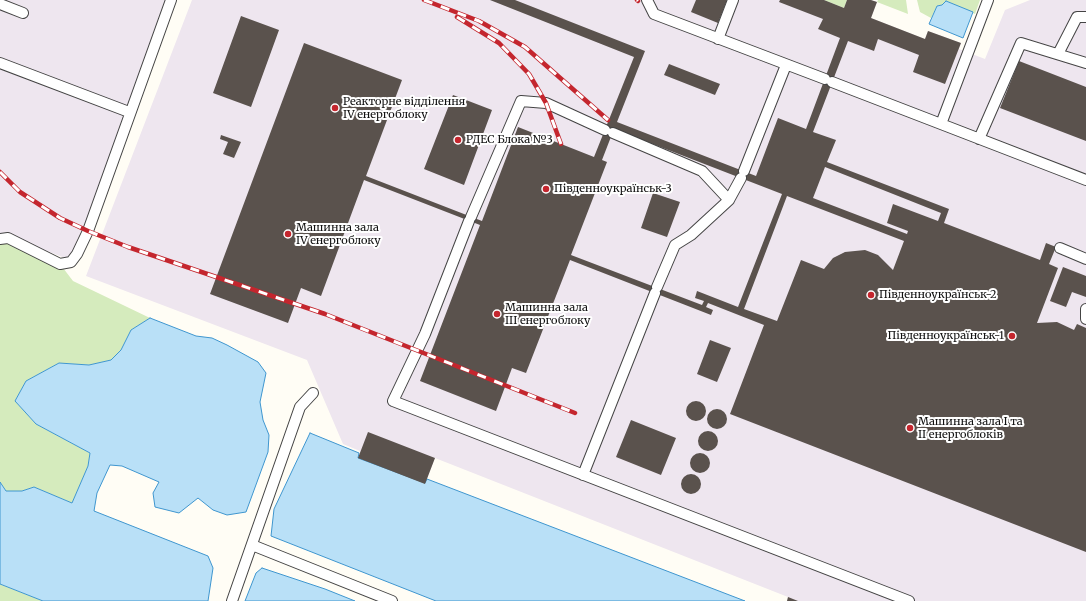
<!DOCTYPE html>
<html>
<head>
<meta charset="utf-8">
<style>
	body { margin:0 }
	canvas { display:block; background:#fffdf5 }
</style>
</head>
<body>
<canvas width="1086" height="601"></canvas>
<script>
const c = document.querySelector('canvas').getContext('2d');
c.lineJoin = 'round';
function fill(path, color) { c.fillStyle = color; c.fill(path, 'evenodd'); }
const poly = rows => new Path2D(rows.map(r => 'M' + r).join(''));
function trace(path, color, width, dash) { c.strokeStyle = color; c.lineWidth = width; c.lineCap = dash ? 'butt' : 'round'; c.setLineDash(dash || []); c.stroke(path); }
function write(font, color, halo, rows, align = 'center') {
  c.font = font + ' Merriweather,serif'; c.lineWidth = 4; c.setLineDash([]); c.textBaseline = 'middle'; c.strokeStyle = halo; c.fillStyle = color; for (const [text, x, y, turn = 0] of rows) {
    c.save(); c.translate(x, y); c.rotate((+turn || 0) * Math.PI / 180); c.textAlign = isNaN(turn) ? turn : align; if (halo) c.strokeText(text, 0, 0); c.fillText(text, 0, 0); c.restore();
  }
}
fill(poly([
	[0,0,174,0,76,262,0,234],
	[192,0,824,0,844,8,847,0,871,0,877,2,871,18,925,39,928,31,961,43,959,49,985,59,1005,10,1030,0,1086,0,1086,601,787,601,788,597,435,458,425,484,358,458,360,451,343,444,307,360,86,276]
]), '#eee6ef');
fill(poly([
	[824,0,847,0,844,8],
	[878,0,906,0,908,14,877,2],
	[917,0,980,0,975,14,946,1,942,5,937,6,931,18,920,12],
	[0,239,60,264,73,281,150,318,131,330,121,350,111,360,90,365,59,363,26,381,15,401,36,424,90,453,88,466,72,503,34,487,22,491,6,491,0,482],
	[0,584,2,585,43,601,0,601]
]), '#d5ebbd');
const water = poly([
	[946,1,973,12,963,38,929,24,937,6,942,5,946,1],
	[150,318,196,336,212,338,227,345,258,362,266,373,260,402,263,420,269,435,268,452,246,512,227,515,213,510,198,498,179,513,155,507,153,493,159,482,122,466,110,465,97,493,94,511,208,556,213,568,208,601,43,601,0,584,0,482,6,491,22,491,34,487,72,503,88,466,90,453,36,424,15,401,26,381,59,363,89,365,111,360,121,350,131,330,150,318],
	[310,433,359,453,358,458,425,483,427,479,745,601,436,601,271,536,274,509,310,433],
	[262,568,325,589,355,601,245,601,256,573,262,568]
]);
fill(water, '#b9e0f7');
trace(water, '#3f96cf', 1);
fill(poly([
	[490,0,515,0,645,51,617,122,756,176,778,118,806,129,840,38,818,29,823,19,779,2,780,0,824,0,844,8,847,0,871,0,877,2,871,18,925,39,928,31,961,43,945,84,913,72,919,55,878,39,874,51,848,41,813,132,836,140,827,162,949,209,944,223,1040,260,1046,243,1056,247,1049,264,1058,268,1037,323,1057,322,1074,330,1077,324,1086,328,1086,552,730,414,764,325,708,303,706,307,713,310,711,315,570,260,526,373,512,368,496,411,420,381,480,225,364,180,321,296,301,288,288,323,210,294,304,43,402,80,366,176,482,221,518,127,594,157,634,57],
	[614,129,782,194,738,307,697,291,695,298,704,301,702,305,571,255,607,162,602,160],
	[825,167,941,213,938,221,893,204,887,223,908,231,907,234,813,198],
	[787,196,904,241,893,270,878,255,865,250,845,252,833,258,824,269,801,260,777,321,744,309],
	[696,0,727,0,718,23,691,12],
	[241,16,279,30,251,107,213,93],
	[1019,61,1086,87,1086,141,1000,108],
	[669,64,720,84,715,95,664,75],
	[453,95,492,110,464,185,424,169],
	[221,135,241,142,234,158,223,154,228,142,220,139],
	[653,193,680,202,667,237,641,228],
	[1063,267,1086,276,1086,297,1072,292,1066,307,1050,301],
	[710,340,731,348,717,382,697,374],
	'686 411a10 10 0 1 1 20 0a10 10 0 1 1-20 0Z',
	'707 419a10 10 0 1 1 20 0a10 10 0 1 1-20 0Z',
	[631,420,676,438,661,475,616,457],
	'698 441a10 10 0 1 1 20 0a10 10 0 1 1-20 0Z',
	[368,432,435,458,425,484,358,458],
	'690 463a10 10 0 1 1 20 0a10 10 0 1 1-20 0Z',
	'681 484a10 10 0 1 1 20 0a10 10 0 1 1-20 0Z',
	[788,597,798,601,787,601]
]), '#5a524d');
const minor = poly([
	[647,0,654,14,825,79],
	[988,0,941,124,1086,180],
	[0,4,23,13],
	[718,39,733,0],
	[1058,54,1077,17,1086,17],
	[0,63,129,112],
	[832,82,941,124],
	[613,133,702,171,729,200],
	[979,139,1021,43,1086,63],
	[744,171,786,65],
	[471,217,521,101,546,103,605,130],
	[469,221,425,334,393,401,909,601],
	[0,239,8,238,60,264,71,262,77,254,88,231,171,0],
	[1060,248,1086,259],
	[657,287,675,245,691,235,729,200,741,178],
	[1086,309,1086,319],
	[583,475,655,293],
	[252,545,392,601],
	[232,601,300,407,313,393]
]);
trace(minor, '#444', 12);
trace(minor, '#fff', 10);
const rail = poly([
	[424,0,479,21,525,47,608,120],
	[637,0,638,1],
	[457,17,499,43,529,74,546,103,561,144],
	[0,172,20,192,60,218,88,231,128,247,325,314,575,413]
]);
trace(rail, '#c4262e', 4.5);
trace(rail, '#fff', 3, [9]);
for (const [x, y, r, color] of [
	[335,108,4,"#c4262e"],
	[458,140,4,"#c4262e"],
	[546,189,4,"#c4262e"],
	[288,234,4,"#c4262e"],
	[871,295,4,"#c4262e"],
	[497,314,4,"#c4262e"],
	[1012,336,4,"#c4262e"],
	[910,428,4,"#c4262e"]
]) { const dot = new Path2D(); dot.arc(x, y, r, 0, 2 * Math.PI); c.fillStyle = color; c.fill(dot); trace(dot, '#fff', 1.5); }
write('11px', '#111', '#fff', [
	["Реакторне відділення",343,102],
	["IV енергоблоку",343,115],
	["РДЕС Блока №3",466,140],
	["Південноукраїнськ-3",554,189],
	["Машинна зала",296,228],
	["IV енергоблоку",296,241],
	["Південноукраїнськ-2",879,295],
	["Машинна зала",505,308],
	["III енергоблоку",505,321],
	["Південноукраїнськ-1",1004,336,"right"],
	["Машинна зала I та",918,422],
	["II енергоблоків",918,435]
], 'left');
</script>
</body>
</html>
